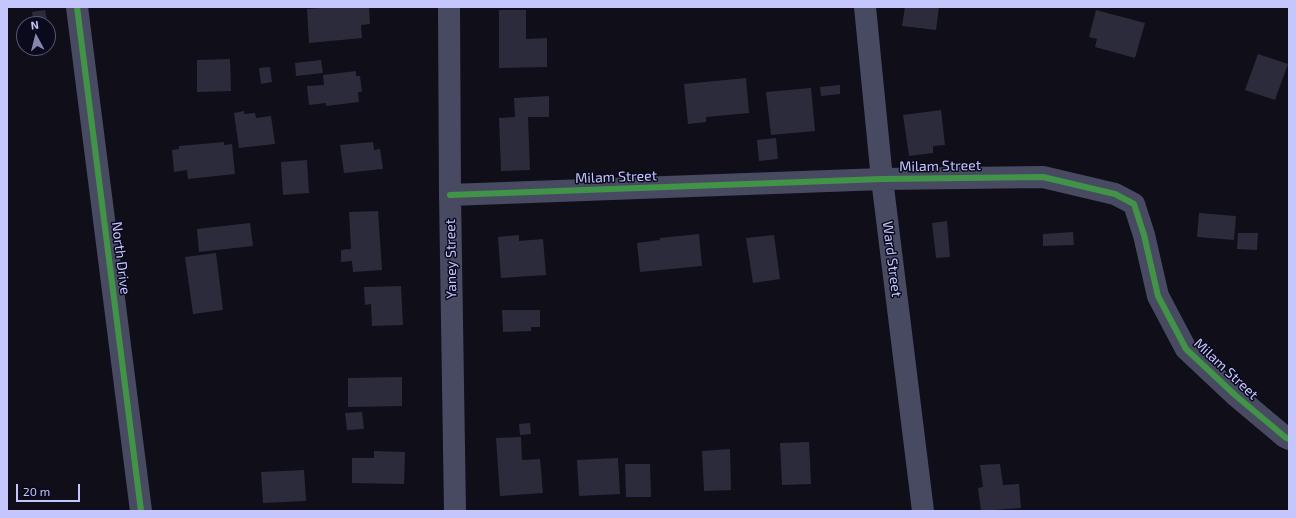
<!DOCTYPE html>
<html>
<head>
<meta charset="utf-8">
<style>
	body { margin:0 }
	#map { position:relative; width:1296px; height:518px; overflow:hidden; background:#0f0e19; font-family:"Exo 2",sans-serif }
	canvas { display:block }
	.frame { position:absolute; inset:0; border:8px solid #c6c6ff; pointer-events:none }
	.north { position:absolute; left:16px; top:16px; width:40px; height:40px; box-sizing:border-box; background:#0b0a1d; border:1px solid #565577; border-radius:50%; rotate:353deg; font-size:11px; font-weight:700; line-height:16px; text-align:center; color:#c6c6ff }
	.north::after { content:''; display:block; margin:auto; width:14px; height:18px; background:#8686ae; clip-path:polygon(50% 0,100% 100%,50% 72%,0 100%) }
	.scale { position:absolute; left:16px; top:484px; width:64px; height:18px; box-sizing:border-box; border:2px solid #c6c6ff; border-top:0; padding-left:5px; font-size:12px; line-height:14px; white-space:nowrap; color:#c6c6ff; -webkit-text-stroke:3px #0b0a1d; paint-order:stroke }
</style>
</head>
<body>
<div id="map">
<canvas width="1296" height="518"></canvas>
<div class="frame"></div>
<div class="north">N</div>
<div class="scale">20 m</div>
</div>
<script>
const c = document.querySelector('canvas').getContext('2d');
c.lineJoin = 'round';
function fill(path, color) { c.fillStyle = color; c.fill(path, 'evenodd'); }
const poly = rows => new Path2D(rows.map(r => 'M' + r).join(''));
function trace(path, color, width, dash) { c.strokeStyle = color; c.lineWidth = width; c.lineCap = dash ? 'butt' : 'round'; c.setLineDash(dash || []); c.stroke(path); }
function write(font, color, halo, rows, align = 'center') {
  c.font = font + ' "Exo 2",sans-serif'; c.lineWidth = 3; c.setLineDash([]); c.textBaseline = 'middle'; c.strokeStyle = halo; c.fillStyle = color; for (const [text, x, y, turn = 0] of rows) {
    c.save(); c.translate(x, y); c.rotate((+turn || 0) * Math.PI / 180); c.textAlign = isNaN(turn) ? turn : align; if (halo) c.strokeText(text, 0, 0); c.fillText(text, 0, 0); c.restore();
  }
}
fill(poly([
	[333,7,369,7,370,24,361,25,362,38,309,43,307,9],
	[905,7,939,7,936,30,902,26],
	[45,10,48,24,34,24,32,12],
	[499,10,526,10,526,39,547,38,547,67,499,68],
	[1096,10,1145,23,1135,58,1095,47,1097,39,1089,37],
	[1258,54,1288,64,1275,100,1245,90],
	[230,59,231,91,197,92,197,60],
	[321,60,323,73,296,76,295,63],
	[270,67,272,82,261,84,259,68],
	[356,71,356,76,360,76,362,92,358,92,359,102,326,106,326,103,309,105,307,86,324,85,323,75],
	[746,78,749,113,706,117,706,122,688,124,684,84],
	[840,85,840,94,821,96,820,87],
	[811,88,815,131,771,135,766,92],
	[549,96,549,117,528,117,530,170,501,171,499,118,515,117,514,98],
	[941,110,945,145,933,146,933,153,909,156,903,115],
	[244,111,244,114,255,113,256,118,271,116,275,144,239,148,234,113],
	[776,138,778,159,759,161,757,140],
	[224,142,224,145,232,144,235,174,188,179,187,170,174,172,172,150,179,149,179,146],
	[373,142,374,150,380,149,383,169,344,173,340,145],
	[307,160,309,193,283,195,281,162],
	[378,211,382,270,353,272,352,261,341,262,341,250,351,249,349,212],
	[1199,213,1236,216,1234,240,1197,237],
	[947,221,950,257,936,258,932,223],
	[250,223,253,246,199,252,197,229],
	[1073,232,1074,245,1043,246,1043,234],
	[1238,233,1258,233,1257,250,1237,249],
	[699,234,702,266,640,272,637,243,660,240,660,238],
	[519,235,519,241,543,239,546,275,501,278,498,237],
	[774,235,780,279,753,283,746,238],
	[216,253,223,310,193,314,185,257],
	[401,286,403,325,372,326,371,304,365,305,364,287],
	[502,310,540,310,540,327,531,327,531,331,503,332],
	[402,377,402,406,348,407,348,378],
	[362,412,364,429,347,430,345,413],
	[530,423,531,434,520,435,519,424],
	[521,437,522,460,540,459,543,493,500,496,496,438],
	[809,442,811,484,782,485,780,443],
	[730,449,731,490,704,491,702,451],
	[374,451,405,452,404,484,352,483,352,458,374,458],
	[618,458,620,494,579,496,577,460],
	[625,464,650,464,651,497,626,497],
	[1000,464,1003,485,1019,484,1021,508,981,511,978,488,983,487,980,465],
	[304,470,306,501,263,503,261,472]
]), '#2c2b3c');
trace(poly([
	[77,7,141,511],
	[449,7,450,195,455,511],
	[865,7,882,179,923,511],
	[450,195,882,179,1043,177,1115,194,1134,204,1144,235,1158,296,1186,349,1235,395,1285,437,1289,439]
]), '#484a62', 22);
trace(poly([
	[77,7,141,511],
	[450,195,882,179,1043,177,1115,194,1134,204,1144,235,1158,296,1186,349,1235,395,1285,437,1289,439]
]), '#419447', 6);
write('14px', '#c6c6ff', '#0b0a1d', [
	["Milam Street",940,166,-1],
	["Milam Street",616,177,-2],
	["North Drive",121,258,83],
	["Yaney Street",451,259,-91],
	["Ward Street",892,259,83],
	["Milam Street",1226,369,43]
]);
</script>
</body>
</html>
